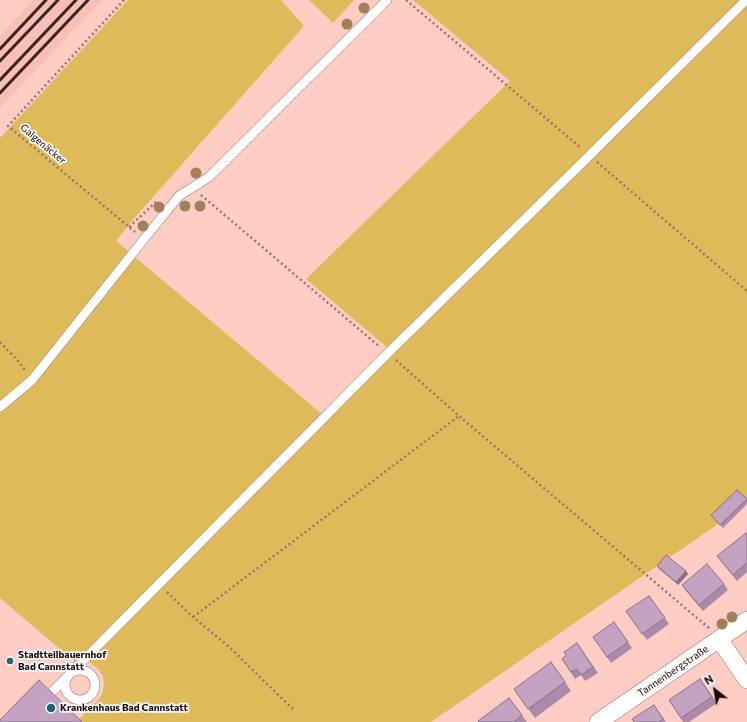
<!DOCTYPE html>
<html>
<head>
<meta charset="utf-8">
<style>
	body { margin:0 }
	#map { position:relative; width:747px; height:722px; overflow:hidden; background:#ffccc4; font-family:Commissioner,sans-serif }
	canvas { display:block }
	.north { position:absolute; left:695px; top:670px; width:40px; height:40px; -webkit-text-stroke:3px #fff9f9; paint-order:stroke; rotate:329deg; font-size:11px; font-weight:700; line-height:16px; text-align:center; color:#170706 }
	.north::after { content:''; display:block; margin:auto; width:14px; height:18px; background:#170706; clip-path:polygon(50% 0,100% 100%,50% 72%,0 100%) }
</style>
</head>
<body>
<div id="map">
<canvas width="747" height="722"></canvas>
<div class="north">N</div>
</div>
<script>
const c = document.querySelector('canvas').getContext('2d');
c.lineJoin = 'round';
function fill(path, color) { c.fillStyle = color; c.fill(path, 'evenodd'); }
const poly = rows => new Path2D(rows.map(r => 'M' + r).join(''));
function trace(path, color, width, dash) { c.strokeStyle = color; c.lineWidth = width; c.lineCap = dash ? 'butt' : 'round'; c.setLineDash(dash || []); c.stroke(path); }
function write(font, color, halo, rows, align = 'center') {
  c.font = font + ' Commissioner,sans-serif'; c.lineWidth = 3.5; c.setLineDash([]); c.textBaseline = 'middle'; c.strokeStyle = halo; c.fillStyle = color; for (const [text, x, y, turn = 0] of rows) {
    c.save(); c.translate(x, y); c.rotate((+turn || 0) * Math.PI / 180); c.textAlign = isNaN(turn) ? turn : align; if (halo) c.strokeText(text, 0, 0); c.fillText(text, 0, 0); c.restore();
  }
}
fill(poly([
	[33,0,102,0,0,108,0,36]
]), '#f9bfb6');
fill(poly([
	[128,0,281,0,304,26,131,222,116,241,323,415,388,348,306,279,510,81,413,0,747,0,747,504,431,722,79,722,77,721,97,701,101,696,103,690,104,683,103,676,99,670,95,666,89,662,82,661,75,662,0,598,0,138],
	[309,0,354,0,333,23]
]), '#dfba5b');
const lane = poly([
	[0,407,32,380,144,239,179,196,209,177,387,0],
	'65 685a15 15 0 1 1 30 0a15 15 0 1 1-30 0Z',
	[43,701,388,353,590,155,746,0]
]);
const street = poly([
	[719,639,747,680],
	[598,722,747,620]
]);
trace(lane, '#a0736c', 10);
trace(street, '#a0736c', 18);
trace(poly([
	[124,0,8,126,135,232],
	[406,0,581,148],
	[597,162,747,291],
	[201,195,380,347],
	[129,227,156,202],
	[0,342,19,362,26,371],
	[396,360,459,416,710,629],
	[167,592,193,617,227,645,294,710],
	[193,617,459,416]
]), '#97746f', 2.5, [2, 3]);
trace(lane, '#fff', 9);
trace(street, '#fff', 17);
trace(poly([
	[0,49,46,0],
	[0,61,58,0],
	[0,80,76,0],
	[0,93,88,0]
]), '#3a2523', 3);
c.fillStyle = '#a07f5b';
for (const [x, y] of [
	[364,8],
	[347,24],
	[196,173],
	[185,206],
	[200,206],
	[159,207],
	[143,226],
	[732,617],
	[722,624]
]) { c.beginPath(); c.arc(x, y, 5.5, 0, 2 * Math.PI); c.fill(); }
fill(poly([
	[737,490,747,500,747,504,723,528,711,515],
	[747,535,747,572,737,581,717,556],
	[657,566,686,571,688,574,678,585,659,569],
	[724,584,728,590,703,611,686,591,682,585],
	[649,596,669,624,647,640,626,611],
	[614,622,632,648,611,663,593,637],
	[577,643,598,673,585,681,581,675,575,679,562,659,566,655],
	[700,679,717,703,689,722,683,722,669,700],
	[565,682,571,691,535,718,514,689],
	[509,698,527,722,479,722],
	[654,705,666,722,634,722]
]), '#a98ba7');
fill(poly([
	[686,571,688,574,678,585,676,582]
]), '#897188');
const building = poly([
	[737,490,747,499,720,525,711,515,737,490],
	[746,533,747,535,747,563,733,575,717,556,746,533],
	[666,555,686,571,676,582,657,566,666,555],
	[707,564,724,584,699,605,682,585,707,564],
	[649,596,665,618,642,634,626,611,649,596],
	[614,622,628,642,607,657,593,637,614,622],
	[577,643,593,667,581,675,577,669,571,672,562,659,566,655,564,652,577,643],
	[551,662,565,682,528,709,514,689,551,662],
	[700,679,712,697,681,718,669,700,700,679],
	[39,680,82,722,0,722,0,720,39,680],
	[509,698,522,715,514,722,479,722,478,721,509,698],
	[654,705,663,719,659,722,634,722,632,719,654,705]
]);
fill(building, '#c4a2c2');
trace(building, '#897188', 1);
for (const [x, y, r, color] of [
	[10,661,4,"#1b6670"],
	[51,708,5,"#1b6670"]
]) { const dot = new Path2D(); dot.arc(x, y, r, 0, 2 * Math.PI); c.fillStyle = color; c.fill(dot); trace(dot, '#fff9f9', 1.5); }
write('10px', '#170706', '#fff9f9', [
	["Galgenäcker",43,144,40],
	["Tannenbergstraße",673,671,-34]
]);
write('bold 10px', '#170706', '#fff9f9', [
	["Stadtteilbauernhof",18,655],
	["Bad Cannstatt",18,667],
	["Krankenhaus Bad Cannstatt",60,708]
], 'left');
</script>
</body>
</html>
